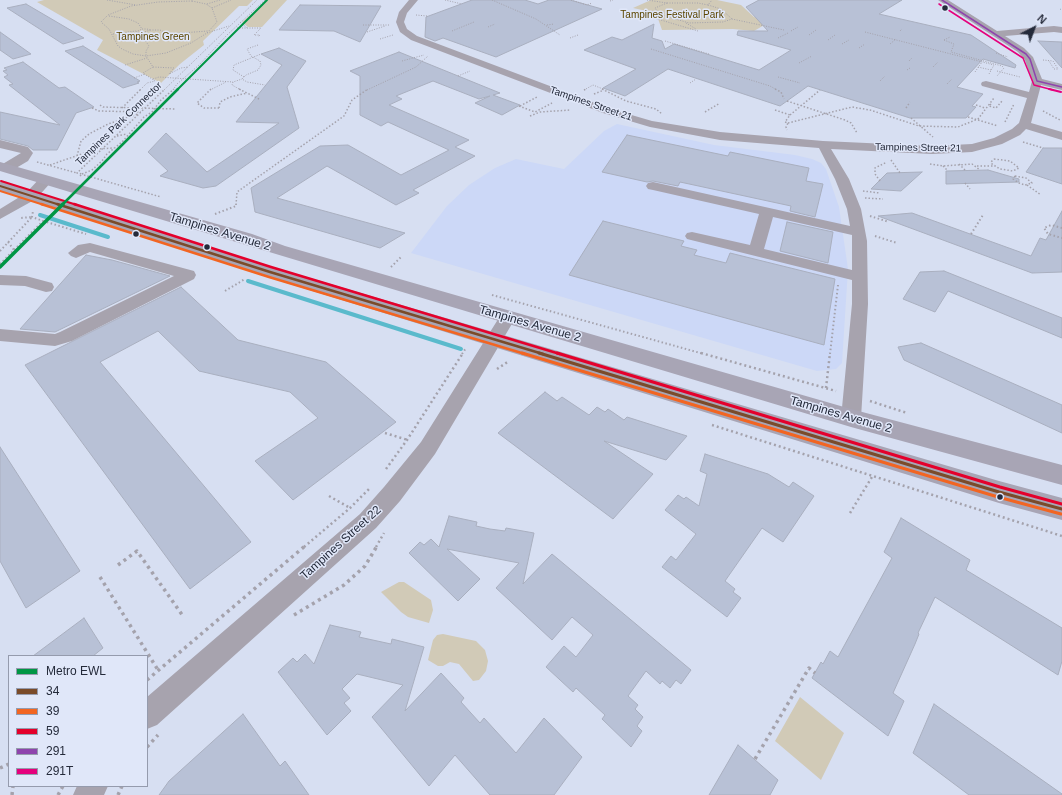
<!DOCTYPE html>
<html>
<head>
<meta charset="utf-8">
<style>
	body { margin:0 }
	#map { position:relative; width:1062px; height:795px; overflow:hidden; background:#d7dff2; font-family:Helvetica,sans-serif }
	canvas { display:block }
	.legend { position:absolute; left:8px; top:655px; width:140px; height:132px; box-sizing:border-box; background:#e0e7f9; border:1px solid #959bad; margin:0; padding:5px 7px; list-style:none; font-size:12px; color:#242a3a }
	.legend li { display:flex; align-items:center; gap:8px; height:20px }
	.legend b { width:20px; border:1px solid #959bad }
	.north { position:absolute; left:1014px; top:8px; width:40px; height:40px; -webkit-text-stroke:3px #e0e7f9; paint-order:stroke; rotate:42deg; font-size:11px; font-weight:700; line-height:16px; text-align:center; color:#242a3a }
	.north::after { content:''; display:block; margin:auto; width:14px; height:18px; background:#242a3a; clip-path:polygon(50% 0,100% 100%,50% 72%,0 100%) }
</style>
</head>
<body>
<div id="map">
<canvas width="1062" height="795"></canvas>
<ul class="legend">
<li><b style="height:5px;background:#009645"></b>Metro EWL</li>
<li><b style="height:5px;background:#7a4b2a"></b>34</li>
<li><b style="height:5px;background:#f26522"></b>39</li>
<li><b style="height:5px;background:#e4002b"></b>59</li>
<li><b style="height:5px;background:#8e44ad"></b>291</li>
<li><b style="height:5px;background:#e5007d"></b>291T</li>
</ul>
<div class="north">N</div>
</div>
<script>
const c = document.querySelector('canvas').getContext('2d');
c.lineJoin = 'round';
function fill(path, color) { c.fillStyle = color; c.fill(path, 'evenodd'); }
const poly = rows => new Path2D(rows.map(r => 'M' + r).join(''));
function trace(path, color, width, dash) { c.strokeStyle = color; c.lineWidth = width; c.lineCap = dash ? 'butt' : 'round'; c.setLineDash(dash || []); c.stroke(path); }
function write(font, color, halo, rows, align = 'center') {
  c.font = font + ' Helvetica,sans-serif'; c.lineWidth = 3; c.setLineDash([]); c.textBaseline = 'middle'; c.strokeStyle = halo; c.fillStyle = color; for (const [text, x, y, turn = 0] of rows) {
    c.save(); c.translate(x, y); c.rotate((+turn || 0) * Math.PI / 180); c.textAlign = isNaN(turn) ? turn : align; if (halo) c.strokeText(text, 0, 0); c.fillText(text, 0, 0); c.restore();
  }
}
fill(poly([
	[617,124,714,145,795,155,812,159,821,163,826,169,839,207,848,269,842,363,836,369,817,371,411,253,447,206,469,185,495,168,516,159,564,169,604,131]
]), '#ccd8f7');
fill(poly([
	[44,0,253,0,247,6,239,6,203,41,204,45,180,64,161,83,97,50,103,40,37,2],
	[268,0,287,0,262,27,248,27,242,22],
	[651,0,717,0,741,5,754,17,771,21,754,31,733,29,662,30,656,13,633,8],
	[399,582,404,582,431,600,433,610,429,623,408,617,401,612,381,592],
	[443,634,476,641,485,650,488,661,486,671,479,680,473,681,459,664,450,662,443,666,438,666,428,660,433,640,437,635],
	[800,697,844,733,821,780,775,741]
]), '#d1cab7');
trace(poly([
	[40,215,108,237],
	[248,281,461,349]
]), '#5abacc', 4);
const building = poly([
	[472,0,525,0,538,4,549,0,570,0,602,9,496,57,443,38,435,41,425,37,426,17,472,0],
	[759,0,902,0,879,14,971,35,1016,65,1015,68,983,59,957,87,983,94,972,106,976,107,966,118,910,118,808,86,780,106,668,69,625,96,603,88,636,69,584,50,612,37,622,40,654,24,652,38,662,41,665,49,674,44,759,70,791,50,737,35,738,31,768,31,746,7,759,0],
	[26,4,84,38,63,44,7,8,26,4],
	[300,5,381,6,360,42,334,31,279,30,300,5],
	[0,32,31,54,13,59,0,50,0,32],
	[1038,41,1062,42,1062,68,1038,41],
	[83,46,140,81,137,82,139,83,123,88,65,51,83,46],
	[279,48,306,61,287,87,299,128,216,186,203,188,160,176,168,171,148,152,166,133,207,172,279,123,236,122,282,65,261,54,279,48],
	[399,52,500,93,493,95,520,105,502,115,475,103,490,96,479,99,433,81,396,96,402,99,389,105,469,140,455,147,475,156,413,190,419,193,396,205,327,166,277,198,405,233,380,248,255,212,251,188,320,146,348,145,401,175,449,150,388,122,381,126,360,115,360,76,350,71,399,52],
	[23,62,59,88,65,87,94,107,76,113,57,150,33,150,28,146,0,139,0,112,60,125,9,85,13,84,4,77,8,75,3,71,7,70,4,68,23,62],
	[627,135,728,156,730,152,809,168,806,181,823,184,815,217,790,211,791,206,680,182,678,186,653,181,647,182,602,172,627,135],
	[1043,148,1062,148,1062,184,1026,172,1043,148],
	[988,170,1019,179,1019,182,946,184,946,171,988,170],
	[922,172,901,191,871,189,887,173,922,172],
	[1062,211,1062,272,1032,273,878,216,912,213,1031,256,1040,238,1046,240,1062,211],
	[603,221,684,241,681,246,697,250,694,255,726,263,730,253,835,279,824,345,569,275,603,221],
	[787,222,833,232,828,263,780,251,787,222],
	[86,255,112,260,170,276,55,332,20,329,86,255],
	[944,271,1062,318,1062,338,948,291,935,312,903,299,920,272,944,271],
	[181,287,238,340,326,362,396,422,293,500,255,461,318,418,290,392,199,371,158,331,100,362,251,542,190,589,25,365,181,287],
	[921,343,1062,405,1062,433,904,360,898,347,921,343],
	[545,392,557,401,562,397,589,415,597,407,605,412,608,409,624,420,627,417,687,436,666,460,604,441,653,474,613,519,498,433,545,392],
	[0,447,80,571,26,608,0,561,0,447],
	[705,454,768,474,789,487,793,482,814,496,783,542,762,528,725,581,735,589,733,592,741,598,727,617,662,567,671,556,676,560,696,534,665,510,678,495,684,499,686,497,699,506,707,474,700,471,705,454],
	[449,516,477,522,476,526,490,529,505,531,506,528,534,533,523,584,552,554,691,670,681,684,676,680,670,688,662,681,660,684,646,671,628,696,638,705,635,709,643,717,637,726,642,731,631,747,602,719,605,715,576,688,573,692,546,667,564,646,576,657,593,635,572,617,552,640,496,588,519,563,447,549,480,579,458,601,409,553,420,542,424,545,431,539,439,547,449,516],
	[901,518,970,560,966,570,1062,628,1062,661,1058,675,935,597,918,633,919,634,915,644,893,693,904,701,888,736,812,678,821,662,823,664,830,651,838,657,892,558,884,552,901,518],
	[84,618,103,648,93,656,33,656,84,618],
	[330,625,361,632,359,637,391,644,392,639,424,647,405,711,441,673,464,698,461,702,480,723,484,718,516,753,544,718,582,757,554,795,490,795,455,755,429,786,372,717,403,685,357,674,342,689,350,698,344,703,351,711,327,735,278,672,293,658,297,662,305,654,314,664,330,625],
	[934,704,1062,794,1062,795,969,795,913,753,934,704],
	[243,714,280,766,285,761,309,795,159,795,169,781,243,714],
	[738,745,778,780,770,795,709,795,738,745]
]);
fill(building, '#b8c1d6');
trace(building, '#a9afbf', 1);
trace(poly([
	[107,0,136,5],
	[445,0,462,4],
	[492,0,536,19,560,35],
	[571,0,587,5,592,3],
	[647,0,667,3,655,8,659,14,689,23,723,22,732,19,784,30],
	[192,1,206,4,212,8,217,22,207,33,191,43,166,53,146,56,133,54,122,49,118,46,109,29,101,22,108,15,131,6,158,2,192,1],
	[610,1,613,0],
	[667,3,698,3,708,5,712,0],
	[207,4,220,0],
	[708,5,721,9,732,19],
	[212,8,231,0],
	[1060,9,1062,10],
	[416,15,427,16],
	[109,16,129,19,138,23,142,29],
	[654,18,698,31],
	[240,22,247,28],
	[686,23,696,29],
	[363,25,389,25],
	[547,25,554,24],
	[488,27,495,24],
	[237,28,261,28,254,35,260,35,258,37],
	[142,29,147,29,150,30,142,33,136,32,142,29],
	[150,30,160,30,168,34,208,31],
	[452,31,474,22],
	[791,31,798,27],
	[900,31,902,29],
	[367,32,385,26],
	[865,32,994,65,989,74],
	[140,33,149,46,146,51,146,56,153,67,143,73,155,81,147,83,140,90],
	[207,33,229,26],
	[113,34,136,31],
	[809,35,816,30],
	[570,38,578,35],
	[778,38,788,33],
	[380,39,393,35],
	[828,40,835,35],
	[944,40,954,44,951,52,1002,66,1004,68,997,76],
	[944,40,950,37],
	[665,41,709,54],
	[842,44,849,40],
	[890,44,896,39],
	[258,45,247,49,251,56,260,61,261,65,258,70,246,75,242,79,247,82,265,85],
	[859,48,865,44],
	[651,49,770,86,777,90],
	[996,53,1008,57],
	[1043,60,1053,61,1058,69,1054,69,1049,61],
	[402,61,424,55],
	[909,61,912,58],
	[799,63,812,56],
	[125,65,147,58],
	[153,67,174,68,169,74,181,68,188,67],
	[933,67,938,62],
	[978,67,991,70],
	[907,70,910,68],
	[997,71,1020,77],
	[975,72,982,62],
	[458,76,470,71],
	[244,77,233,70,234,65,261,54],
	[778,77,800,83],
	[134,78,145,74],
	[153,79,159,77,233,82],
	[880,81,885,76],
	[690,83,696,79],
	[947,84,952,79],
	[602,89,604,90],
	[164,90,257,0],
	[173,90,177,84,199,65,227,35,265,0],
	[210,90,226,82],
	[241,90,232,85,233,82,242,79],
	[367,90,416,67,428,56],
	[584,90,593,85,603,89]
]), '#a4a2ac', 1, [1, 1.5]);
trace(poly([
	[211,89,197,103,204,108,219,108],
	[239,89,259,99],
	[602,89,626,101,656,109,662,114],
	[775,89,781,92,784,99],
	[584,90,586,89],
	[594,94,604,90],
	[787,101,845,120,851,123,857,133],
	[991,104,989,106,996,108,1002,101],
	[100,105,103,107,176,109],
	[976,105,985,108],
	[519,106,535,112,552,103],
	[520,106,537,97],
	[92,108,99,111,141,112],
	[122,108,141,89],
	[219,108,220,102,230,97,247,93],
	[906,108,910,102],
	[775,110,790,115,785,122,788,123,786,127,787,130],
	[1043,111,1060,120],
	[705,112,720,103],
	[790,115,820,90],
	[530,116,540,112,571,110],
	[968,117,998,126],
	[911,118,933,137],
	[1005,122,1014,104],
	[788,123,852,107,870,110,919,126,958,127,978,119,994,98],
	[117,136,127,134],
	[1023,142,1043,148],
	[77,156,81,141,89,134,108,124,138,114],
	[994,159,1010,161,1019,168,1013,171,1000,169,992,164,991,162,994,159],
	[891,160,900,173],
	[37,162,77,173],
	[930,164,943,166,972,164,980,170],
	[959,164,965,170],
	[50,165,96,149,114,148],
	[943,166,948,171],
	[977,166,994,166],
	[82,174,92,170,102,161,107,154,122,142,144,117,152,112,161,100,174,89],
	[84,175,161,197],
	[80,176,82,174,77,173,165,89],
	[1015,176,1026,178,1032,183,1025,185,1019,183,1013,179,1015,176],
	[880,181,875,174,875,168,887,162],
	[965,183,970,189],
	[1027,185,1041,195],
	[863,191,880,193],
	[865,198,883,199],
	[236,205,237,192,344,116,352,100,368,89]
]), '#a4a2ac', 1.5, [1.5, 2]);
trace(poly([
	[215,214,236,206,236,204],
	[870,216,889,222],
	[43,221,86,234],
	[1062,228,1051,225,1044,228,1048,234,1062,238],
	[971,234,983,215],
	[875,236,897,243],
	[8,242,14,250],
	[0,251,32,217,21,218],
	[0,264,43,221,32,217,33,211],
	[391,267,402,256],
	[225,291,245,279],
	[492,295,704,354],
	[462,354,466,348],
	[830,354,838,285]
]), '#a4a2ac', 2, [1.5, 2.5]);
trace(poly([
	[701,353,836,391],
	[497,369,509,361],
	[826,388,830,353],
	[870,401,907,413],
	[712,425,1062,536],
	[385,433,408,440],
	[386,469,407,440,463,353],
	[329,496,350,508],
	[850,513,872,477],
	[304,547,350,508,370,488],
	[376,547,384,533]
]), '#a4a2ac', 2.5, [2, 3]);
trace(poly([
	[118,565,137,551,183,616],
	[100,577,158,670],
	[294,615,344,585,365,566,377,546],
	[147,680,305,546],
	[147,747,158,735],
	[755,759,809,668,815,673],
	[0,768,9,764],
	[12,795,13,786],
	[58,795,63,786],
	[118,795,122,786]
]), '#a4a2ac', 3.5, [3, 4]);
fill(poly([
	[409,0,418,0,407,13,404,22,407,29,417,36,611,109,652,121,720,132,823,141,932,146,972,144,994,138,1012,129,1019,123,1027,98,982,86,981,84,982,82,986,81,1029,92,1032,81,1025,60,1018,52,938,0,948,0,997,31,1054,26,1062,27,1062,33,1054,32,1005,36,1024,48,1033,57,1042,79,1062,84,1062,90,1041,85,1031,123,1062,132,1062,140,1026,129,1020,135,1002,144,972,152,932,154,831,149,849,179,861,209,867,241,868,304,861,418,858,423,851,426,844,423,841,418,852,304,852,280,687,239,685,236,687,233,692,232,750,245,759,214,653,190,648,189,646,186,648,183,653,182,850,226,847,209,835,179,819,148,720,140,650,127,603,113,411,40,400,32,396,22,399,12,409,0],
	[773,217,852,235,852,270,764,249,773,217],
	[0,140,28,147,33,153,28,161,11,171,1,171,0,167,1,165,21,153,0,148,0,140],
	[46,176,53,180,36,199,0,219,0,209,26,193,41,177,46,176],
	[90,243,194,271,196,275,194,279,72,341,55,346,0,341,0,329,55,334,60,332,174,276,90,252,76,258,71,256,68,253,78,245,90,243],
	[0,275,26,276,52,283,54,287,52,291,46,292,25,286,0,285,0,275],
	[508,311,514,313,516,317,435,454,400,501,376,528,157,725,147,729,147,697,360,514,384,487,421,442,502,313,508,311],
	[77,786,108,786,104,795,73,795,77,786]
]), '#a7a3ae');
fill(poly([
	[0,162,252,234,285,246,851,409,1062,465,1062,485,851,427,0,171,0,162],
	[0,181,276,268,999,481,1062,498,1062,520,999,503,264,276,0,191,0,181]
]), '#a8a5b5');
trace(poly([
	[0,186,60,205]
]), '#7a4b2a', 2);
trace(poly([
	[57,204,270,272,543,354]
]), '#7a4b2a', 2.5);
trace(poly([
	[539,353,999,492,1062,509]
]), '#7a4b2a', 3);
trace(poly([
	[0,191,44,205]
]), '#f26522', 2);
trace(poly([
	[41,204,269,277,525,354]
]), '#f26522', 2.5);
trace(poly([
	[522,353,998,497,1061,514]
]), '#f26522', 3);
trace(poly([
	[1,181,77,205]
]), '#e4002b', 2);
trace(poly([
	[74,204,271,267,560,354]
]), '#e4002b', 2.5);
trace(poly([
	[557,353,1000,487,1062,504]
]), '#e4002b', 3);
trace(poly([
	[942,0,1026,54,1030,59,1037,81,1062,87]
]), '#8e44ad', 1.5);
trace(poly([
	[939,4,1023,58,1034,85,1053,90]
]), '#e5007d', 1.5);
trace(poly([
	[1049,89,1061,92]
]), '#e5007d', 2);
trace(poly([
	[177,90,267,0]
]), '#009645', 2);
trace(poly([
	[62,205,178,89]
]), '#009645', 2.5);
trace(poly([
	[0,267,63,204]
]), '#009645', 3.5);
for (const [x, y, r, color] of [
	[945,8,3.5,"#242a3a"],
	[136,234,3.5,"#242a3a"],
	[207,247,3.5,"#242a3a"],
	[1000,497,3.5,"#242a3a"]
]) { const dot = new Path2D(); dot.arc(x, y, r, 0, 2 * Math.PI); c.fillStyle = color; c.fill(dot); trace(dot, '#e0e7f9', 1.5); }
write('10px', '#5c4600', '#e0e7f9', [
	["Tampines Festival Park",672,15],
	["Tampines Green",153,37]
]);
write('10px', '#242a3a', '#e0e7f9', [
	["Tampines Street 21",591,104,19],
	["Tampines Park Connector",119,124,-44],
	["Tampines Street 21",918,148,1]
]);
write('12px', '#242a3a', '#e0e7f9', [
	["Tampines Avenue 2",220,232,17],
	["Tampines Avenue 2",530,324,16],
	["Tampines Avenue 2",841,415,16],
	["Tampines Street 22",341,543,-42]
]);
</script>
</body>
</html>
